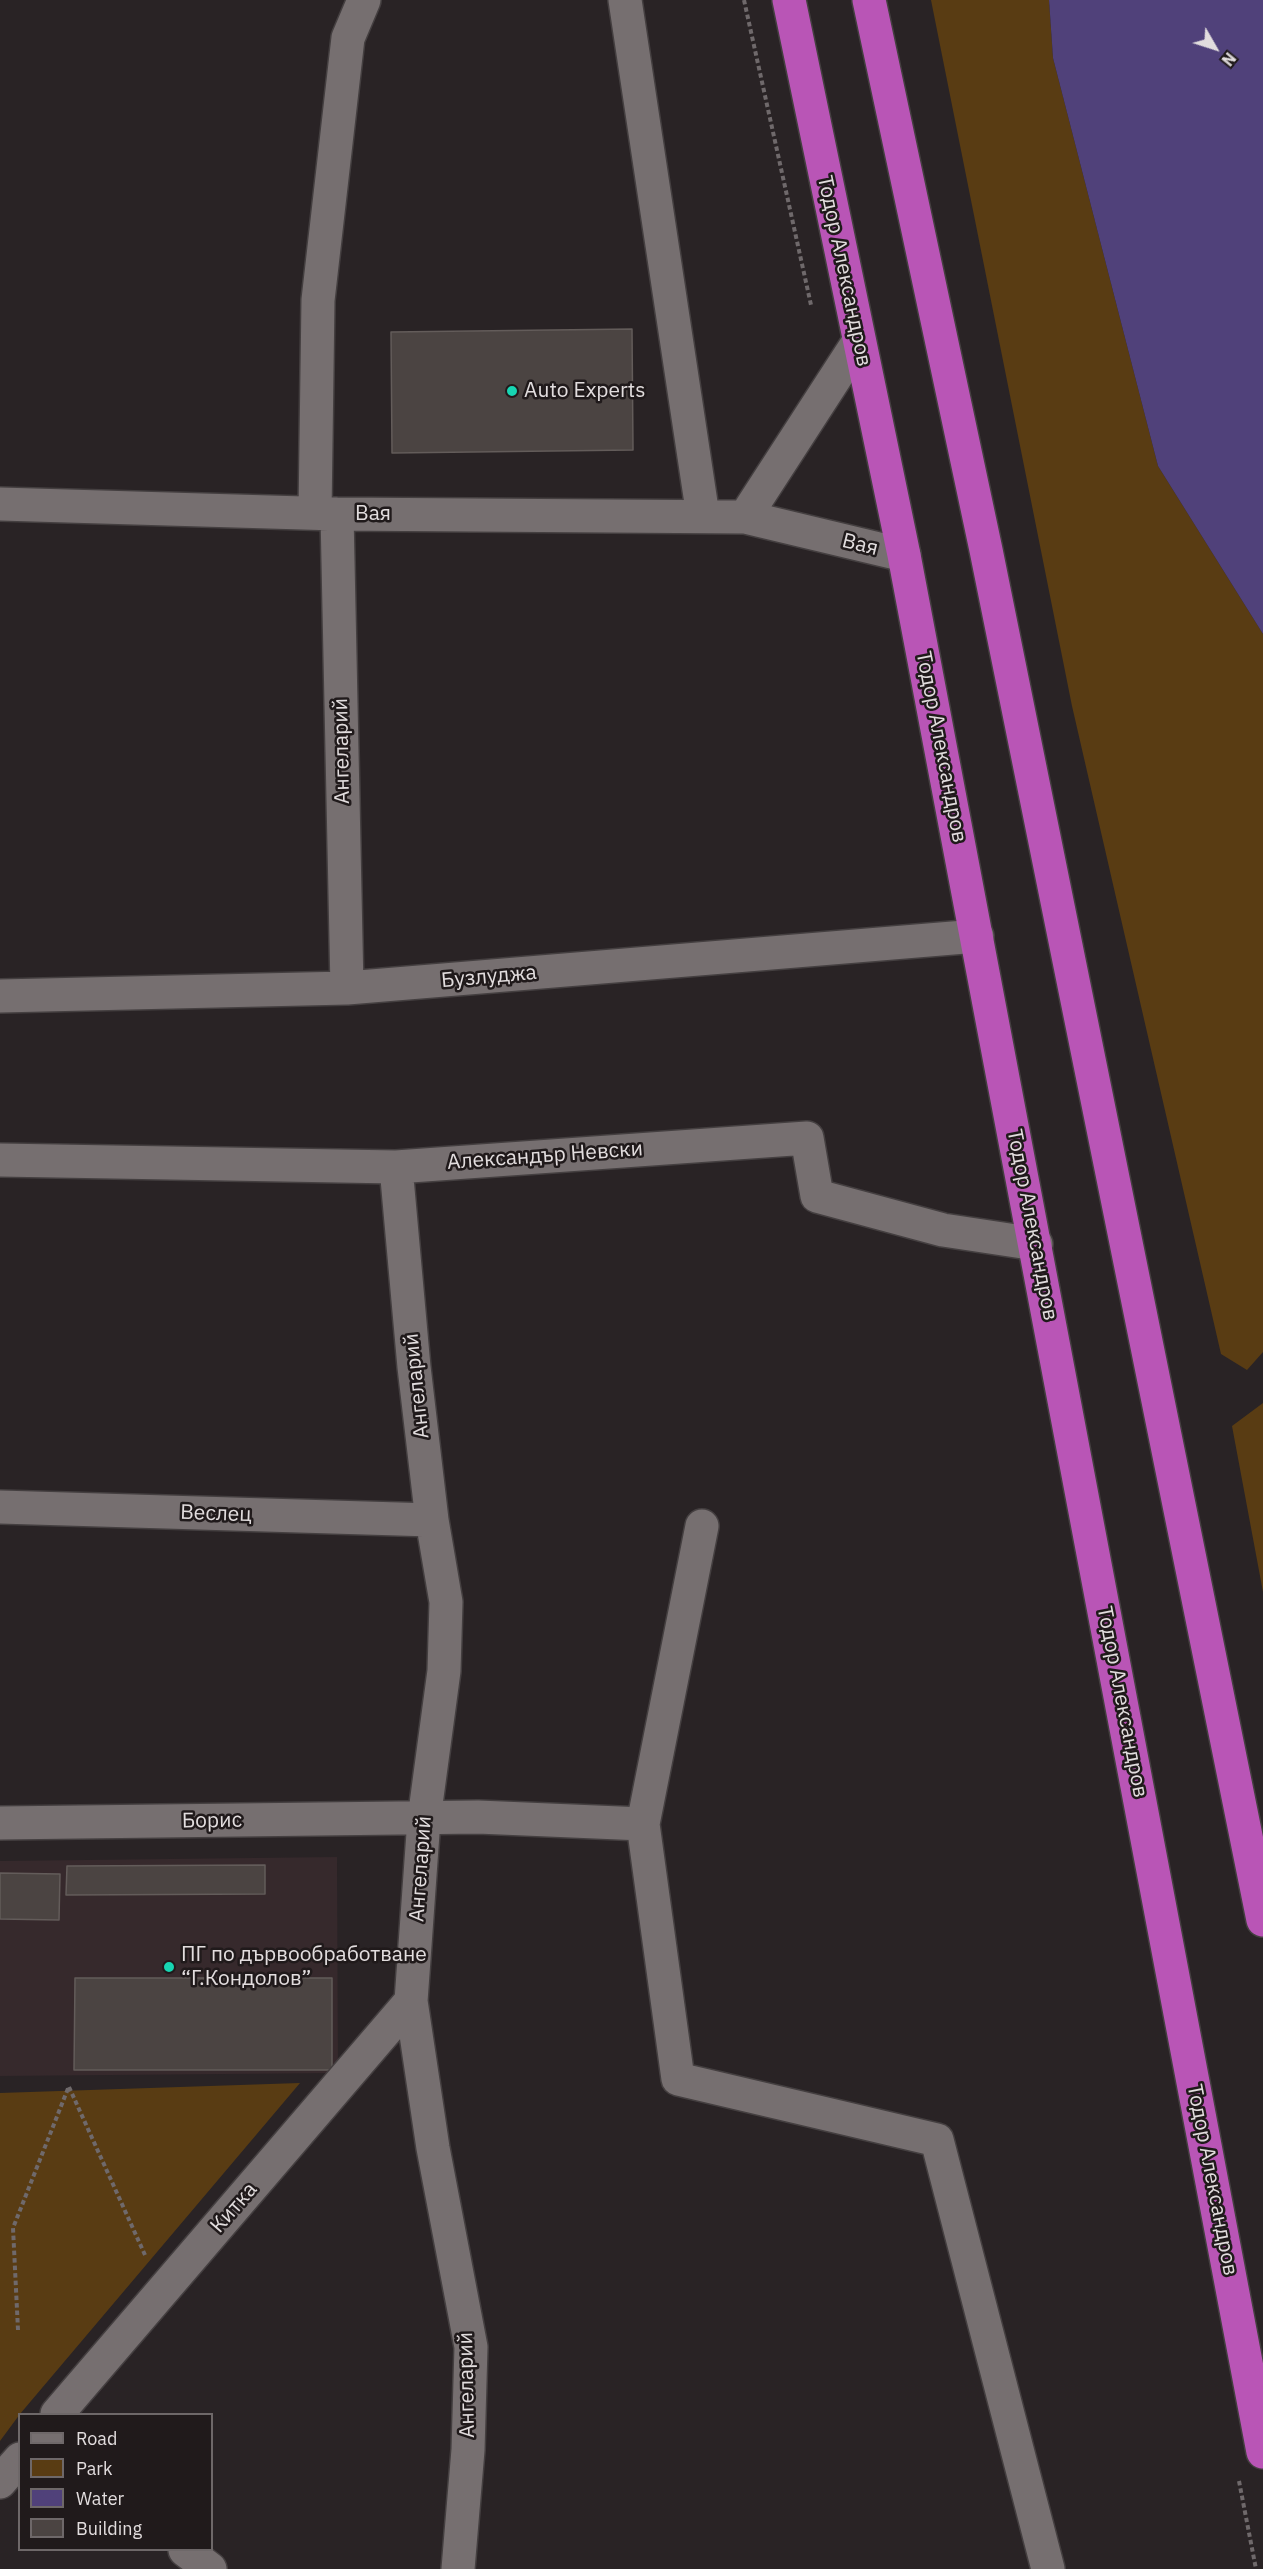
<!DOCTYPE html>
<html>
<head>
<meta charset="utf-8">
<style>
	body { margin:0 }
	#map { position:relative; width:1263px; height:2569px; overflow:hidden; background:#292325; font-family:"IBM Plex Sans",sans-serif }
	canvas { display:block }
	.legend { position:absolute; left:18px; top:2413px; width:195px; height:138px; box-sizing:border-box; background:#201a1b; border:2px solid #6e6869; margin:0; padding:8px 10px; list-style:none; font-size:18px; color:#e2ddde }
	.legend li { display:flex; align-items:center; gap:12px; height:30px }
	.legend b { width:30px; border:2px solid #6e6869 }
	.north { position:absolute; left:1185px; top:18px; width:60px; height:60px; -webkit-text-stroke:4px #201a1b; paint-order:stroke; rotate:129deg; font-size:16px; font-weight:700; line-height:24px; text-align:center; color:#e2ddde }
	.north::after { content:''; display:block; margin:auto; width:21px; height:27px; background:#e2ddde; clip-path:polygon(50% 0,100% 100%,50% 72%,0 100%) }
</style>
</head>
<body>
<div id="map">
<canvas width="1263" height="2569"></canvas>
<ul class="legend">
<li><b style="height:8px;background:#766f70"></b>Road</li>
<li><b style="height:16px;background:#593c13"></b>Park</li>
<li><b style="height:16px;background:#50417a"></b>Water</li>
<li><b style="height:16px;background:#4b4442"></b>Building</li>
</ul>
<div class="north">N</div>
</div>
<script>
const c = document.querySelector('canvas').getContext('2d');
c.lineJoin = 'round';
function fill(path, color) { c.fillStyle = color; c.fill(path, 'evenodd'); }
const poly = rows => new Path2D(rows.map(r => 'M' + r).join(''));
function trace(path, color, width, dash) { c.strokeStyle = color; c.lineWidth = width; c.lineCap = dash ? 'butt' : 'round'; c.setLineDash(dash || []); c.stroke(path); }
function write(font, color, halo, rows, align = 'center') {
  c.font = font + ' "IBM Plex Sans",sans-serif'; c.lineWidth = 5; c.setLineDash([]); c.textBaseline = 'middle'; c.strokeStyle = halo; c.fillStyle = color; for (const [text, x, y, turn = 0] of rows) {
    c.save(); c.translate(x, y); c.rotate((+turn || 0) * Math.PI / 180); c.textAlign = isNaN(turn) ? turn : align; if (halo) c.strokeText(text, 0, 0); c.fillText(text, 0, 0); c.restore();
  }
}
fill(poly([
	[337,1857,338,2073,0,2076,0,1861]
]), '#36292c');
fill(poly([
	[931,0,1049,0,1053,58,1158,466,1263,634,1263,1352,1247,1370,1221,1354,1072,706],
	[1263,1403,1263,1592,1232,1426],
	[300,2083,20,2414,0,2441,0,2093]
]), '#593c13');
fill(poly([
	[1049,0,1263,0,1263,634,1158,466,1053,58]
]), '#50417a');
const building = poly([
	[632,329,633,450,392,453,391,332,632,329],
	[265,1865,265,1894,66,1895,67,1866,265,1865],
	[0,1873,60,1874,59,1920,0,1919,0,1873],
	[75,1978,332,1978,332,2070,74,2070,75,1978]
]);
fill(building, '#4b4442');
trace(building, '#635c5a', 1.5);
const minor = poly([
	[625,0,703,516],
	[0,504,337,514,745,517,904,555],
	[315,513,318,300,348,38,364,0],
	[337,514,347,988],
	[745,517,859,341],
	[0,996,347,988,977,936],
	[0,1160,396,1167,807,1138,817,1196,943,1230,1036,1244],
	[396,1167,414,1367,432,1520,446,1602,444,1671,424,1819,411,2001,433,2148,471,2347,468,2450,458,2569],
	[0,1507,432,1520],
	[0,1823,478,1817,643,1824,678,2079,937,2140,1048,2569],
	[643,1824,702,1526],
	[57,2414,411,2001],
	[0,2482,20,2459],
	[185,2550,210,2569]
]);
const highway = poly([
	[789,0,904,555,1263,2452],
	[869,0,986,550,1263,1920]
]);
trace(minor, '#443f40', 36);
trace(highway, '#443f40', 36);
trace(poly([
	[744,0,811,305],
	[69,2087,145,2255],
	[18,2330,13,2228,69,2086],
	[1239,2481,1256,2569]
]), '#6f696b', 4, [4.5, 3]);
trace(minor, '#766f70', 33);
trace(highway, '#b955b6', 33);
for (const [x, y, r, color] of [
	[512,391,6,"#17d5b2"],
	[169,1967,6,"#17d5b2"]
]) { const dot = new Path2D(); dot.arc(x, y, r, 0, 2 * Math.PI); c.fillStyle = color; c.fill(dot); trace(dot, '#201a1b', 2); }
write('21px', '#e2ddde', '#201a1b', [
	["Тодор Александров",844,271,78],
	["Вая",373,514],
	["Вая",860,545,14],
	["Тодор Александров",941,747,79],
	["Ангеларий",342,751,-91],
	["Бузлуджа",489,977,-5],
	["Александър Невски",545,1156,-4],
	["Тодор Александров",1032,1225,79],
	["Ангеларий",417,1386,-96],
	["Веслец",216,1514,2],
	["Тодор Александров",1122,1702,79],
	["Борис",212,1821,-1],
	["Ангеларий",421,1869,-86],
	["Тодор Александров",1212,2180,79],
	["Китка",234,2208,-49],
	["Ангеларий",467,2385,-91]
]);
write('21px', '#e2ddde', '#201a1b', [
	["Auto Experts",524,391],
	["ПГ по дървообработване",181,1955],
	["“Г.Кондолов”",181,1979]
], 'left');
</script>
</body>
</html>
